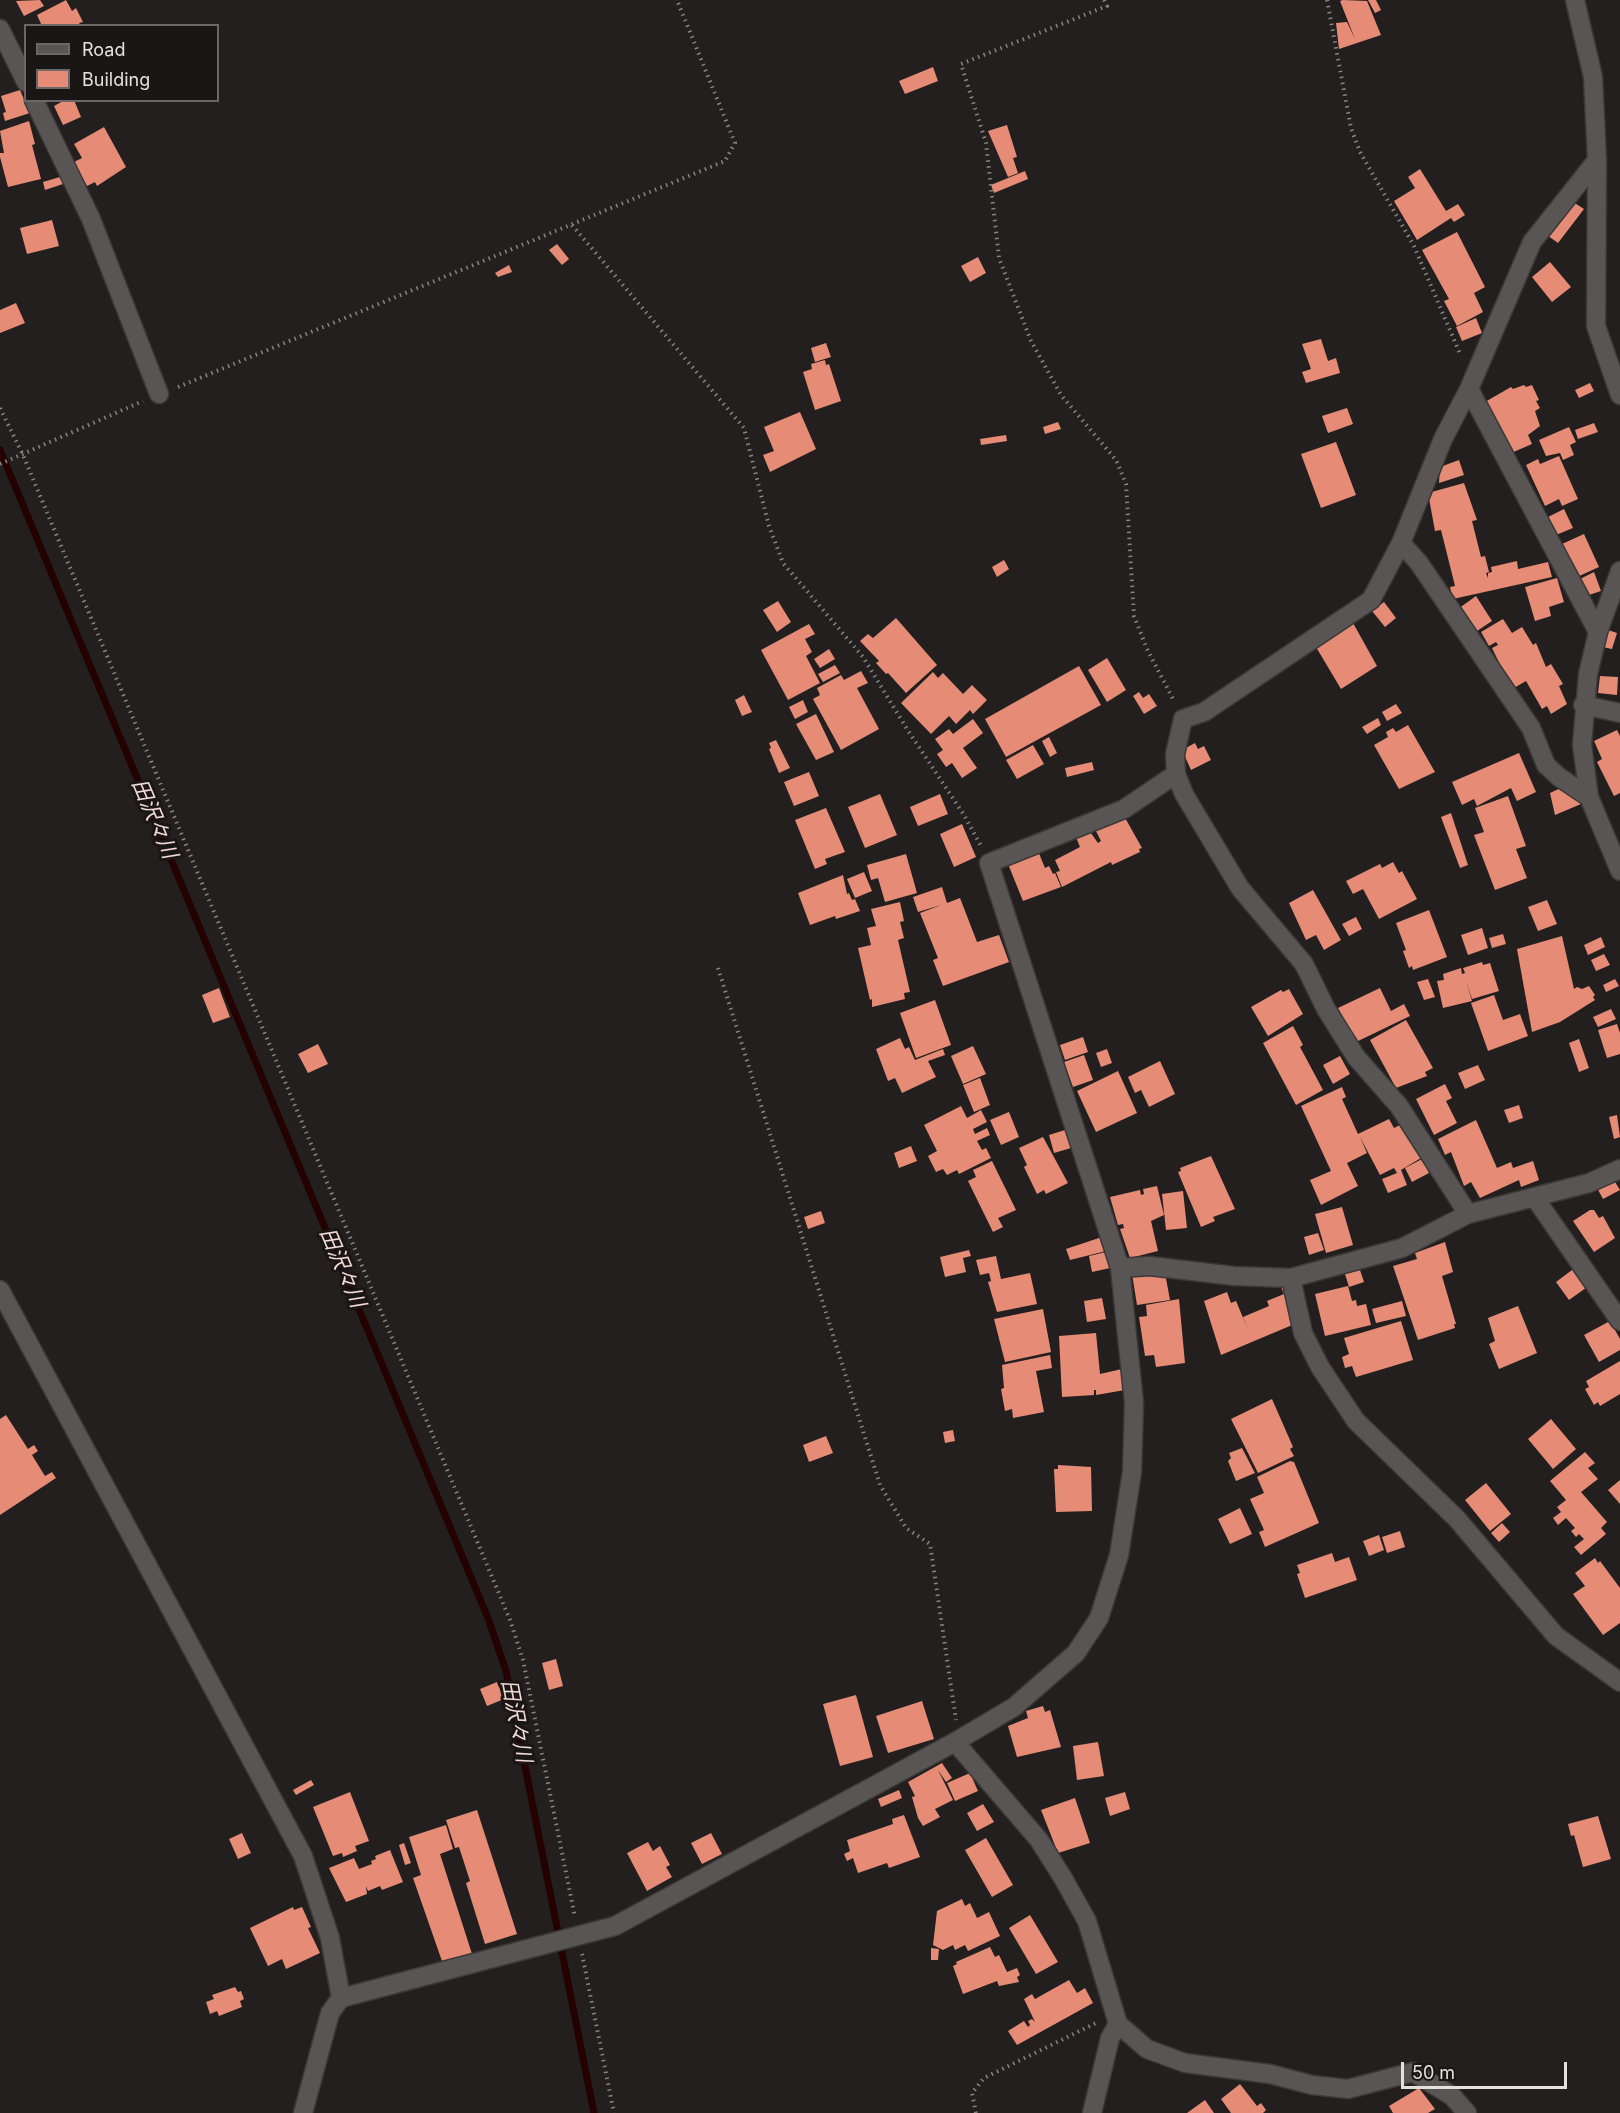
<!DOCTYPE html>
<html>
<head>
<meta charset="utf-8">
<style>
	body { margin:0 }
	#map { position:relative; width:1620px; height:2113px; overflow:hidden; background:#231f1f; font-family:Inter,sans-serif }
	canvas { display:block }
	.legend { position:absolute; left:24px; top:24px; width:195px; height:78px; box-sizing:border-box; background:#1a1615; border:2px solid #6a6766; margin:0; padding:8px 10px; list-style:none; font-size:18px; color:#e3e1e0 }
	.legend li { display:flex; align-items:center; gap:12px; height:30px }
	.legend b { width:30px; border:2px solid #6a6766 }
	.scale { position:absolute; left:1401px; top:2062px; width:166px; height:27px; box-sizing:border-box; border:3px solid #e3e1e0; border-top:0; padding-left:8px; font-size:18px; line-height:21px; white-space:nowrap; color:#e3e1e0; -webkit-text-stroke:4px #1a1615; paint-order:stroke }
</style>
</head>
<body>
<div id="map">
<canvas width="1620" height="2113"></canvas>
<ul class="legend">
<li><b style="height:8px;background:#595554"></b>Road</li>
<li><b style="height:16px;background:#e68c76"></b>Building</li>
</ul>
<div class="scale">50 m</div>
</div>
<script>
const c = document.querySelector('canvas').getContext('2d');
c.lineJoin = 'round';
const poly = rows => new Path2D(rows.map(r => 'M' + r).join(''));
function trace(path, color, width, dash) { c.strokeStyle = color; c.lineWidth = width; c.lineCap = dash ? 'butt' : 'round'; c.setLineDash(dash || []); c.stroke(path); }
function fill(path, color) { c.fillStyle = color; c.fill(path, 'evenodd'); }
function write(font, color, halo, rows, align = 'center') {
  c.font = font + ' Inter,"Noto Sans JP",sans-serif'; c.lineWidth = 6; c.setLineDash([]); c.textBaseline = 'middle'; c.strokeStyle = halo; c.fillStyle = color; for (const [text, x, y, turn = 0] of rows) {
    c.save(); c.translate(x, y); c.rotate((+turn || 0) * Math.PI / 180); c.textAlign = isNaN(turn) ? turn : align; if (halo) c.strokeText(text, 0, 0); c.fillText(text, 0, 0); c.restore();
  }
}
trace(poly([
	[0,450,488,1618,506,1671,594,2113]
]), '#240000', 7);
fill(poly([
	[40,0,44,6,24,16,16,1],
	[66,0,72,11,76,8,83,22,79,23,81,26,42,26,37,15],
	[1343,0,1367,1,1381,35,1339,49,1336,23,1347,22,1355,39,1340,1],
	[1368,0,1376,0,1381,10,1375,13],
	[933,67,938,81,905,94,899,81],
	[20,90,30,113,5,121,3,113,6,112,1,96],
	[65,100,74,100,81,117,63,125,54,106],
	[29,121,35,144,32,145,41,179,8,187,0,157,0,153,4,153,0,131],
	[1007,125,1017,157,1013,158,1018,173,1008,177,988,131],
	[104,127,126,167,97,186,95,182,87,186,74,162,82,158,74,144],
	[1420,169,1446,211,1458,204,1465,215,1454,222,1451,218,1417,240,1394,201,1415,188,1408,177],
	[1025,171,1028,179,994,193,991,185],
	[60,177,63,184,45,190,43,182],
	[1570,200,1584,209,1558,243,1544,233],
	[52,220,59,246,27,254,20,228],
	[1457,232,1485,287,1474,293,1483,312,1457,326,1444,301,1449,299,1422,250],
	[557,244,569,259,562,265,549,250],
	[978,257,986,273,970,282,961,266],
	[1550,262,1571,287,1552,302,1532,277],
	[509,265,512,272,498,277,495,273],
	[16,303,25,323,0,333,0,310],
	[1476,318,1482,333,1462,341,1456,327],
	[1321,339,1328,361,1336,358,1340,373,1306,383,1302,372,1311,369,1302,344],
	[826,343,831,357,815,362,811,348],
	[825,360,826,365,829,364,841,401,815,410,803,372,812,369,811,364],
	[1590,383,1594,391,1579,398,1575,390],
	[1524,385,1526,387,1532,385,1539,400,1536,401,1540,408,1535,411,1540,426,1528,435,1532,444,1509,454,1485,402,1511,387,1513,389],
	[1347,408,1353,424,1328,433,1322,416],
	[800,412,816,449,770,472,763,455,774,451,764,427],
	[1058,422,1061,429,1045,434,1043,427],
	[1594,423,1598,432,1578,439,1575,430],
	[1569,427,1576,442,1570,445,1574,455,1563,460,1560,453,1546,456,1539,440],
	[1006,435,1007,441,981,445,980,439],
	[1336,442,1356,495,1321,508,1301,454],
	[1559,456,1578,499,1562,506,1559,499,1545,506,1526,465,1538,459,1540,464],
	[1459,460,1464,475,1439,483,1440,467],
	[1464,483,1477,520,1472,521,1481,557,1485,556,1489,572,1486,573,1488,578,1488,573,1492,572,1491,567,1517,561,1518,569,1548,562,1552,577,1453,599,1450,587,1455,586,1441,530,1435,531,1428,493],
	[1564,509,1573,528,1556,535,1548,517],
	[1584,534,1599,567,1577,577,1562,544],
	[1004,560,1009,569,997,577,992,567],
	[1594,572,1601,591,1583,597,1576,581],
	[1557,578,1564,602,1549,607,1551,616,1535,621,1525,587],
	[1476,596,1492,621,1474,633,1458,609],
	[778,601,791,622,777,632,763,610],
	[1384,602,1396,618,1385,627,1372,611],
	[896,618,937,665,906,693,888,673,886,674,876,663,879,661,860,641,868,634,873,638],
	[1503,619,1512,633,1522,627,1533,645,1536,643,1546,667,1551,664,1563,684,1559,686,1567,704,1551,714,1547,706,1542,709,1526,681,1514,688,1510,685,1492,648,1498,645,1496,642,1489,646,1481,632],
	[1353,623,1377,666,1341,689,1316,647],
	[809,624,815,634,805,639,812,652,806,656,820,683,788,700,761,650],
	[1608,630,1617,633,1612,649,1603,647],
	[829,649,835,659,820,668,814,659],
	[1107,658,1126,690,1107,702,1088,670],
	[835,665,840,673,823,682,818,674],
	[1079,666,1101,705,1006,757,985,719],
	[861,671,868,683,857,688,879,729,841,750,813,699,820,695,817,688,841,675,844,680],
	[933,672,938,678,943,673,963,694,972,685,987,700,973,714,970,710,956,724,949,716,931,734,901,703],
	[1600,676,1618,677,1617,695,1598,693],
	[1139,692,1143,698,1149,694,1157,706,1144,714,1133,696],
	[744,695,752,712,742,716,735,700],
	[803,700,808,712,795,719,789,707],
	[1396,704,1402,713,1387,721,1382,712],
	[816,714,834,752,816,760,796,724],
	[1378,718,1381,725,1367,734,1362,727],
	[973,719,983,733,963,748,977,768,962,778,952,763,946,767,937,754,943,750,935,739,949,729,953,734],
	[1408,725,1435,772,1399,789,1374,745,1388,737,1386,732,1393,728,1396,732],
	[1617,730,1620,736,1620,793,1614,796,1597,762,1602,759,1594,741],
	[1049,737,1057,753,1050,757,1042,741],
	[776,740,790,768,779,773,769,749,771,748,769,743],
	[1195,743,1198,749,1204,746,1211,760,1191,770,1182,750],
	[1033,745,1044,764,1017,779,1006,760],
	[1519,753,1536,792,1517,801,1511,788,1477,806,1474,799,1462,805,1452,782],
	[1092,762,1094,770,1067,777,1065,768],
	[809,772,819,796,794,806,784,782],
	[1565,786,1578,798,1581,804,1555,815,1550,793],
	[880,794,897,835,865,848,848,807],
	[940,794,948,814,918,826,910,807],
	[1508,796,1526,846,1516,849,1527,878,1495,890,1474,835,1484,832,1475,808],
	[826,808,845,852,825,859,827,864,815,869,795,820],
	[1451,813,1468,865,1460,868,1441,817],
	[1124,816,1142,848,1139,849,1140,852,1112,865,1111,862,1062,887,1056,872,1060,871,1055,860,1080,847,1075,835,1088,829,1098,843,1101,841,1095,829],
	[962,824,976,857,954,867,940,834],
	[1038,851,1045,868,1049,866,1053,874,1055,873,1061,887,1023,901,1008,864],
	[906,854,917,893,885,902,878,878,871,880,867,865],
	[1393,862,1399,873,1402,871,1417,899,1379,919,1363,889,1353,894,1346,881,1380,864,1382,868],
	[864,872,872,891,855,898,847,879],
	[843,875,847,894,849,893,852,900,855,899,860,911,836,919,835,916,810,925,798,893],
	[942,887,947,903,960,898,977,942,999,935,1009,962,943,986,933,960,938,958,920,913,941,905,918,912,913,897],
	[1313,890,1341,940,1324,950,1316,935,1306,940,1289,903],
	[1547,900,1557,924,1538,931,1528,907],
	[900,902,904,921,900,922,904,938,898,940,910,992,904,993,905,999,872,1007,872,999,870,1000,858,948,871,945,867,928,876,926,871,909],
	[1429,910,1447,957,1413,970,1412,966,1409,968,1403,951,1406,950,1396,923],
	[1356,917,1362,929,1349,936,1342,924],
	[1482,928,1488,948,1468,955,1461,935],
	[1503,934,1506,944,1492,948,1489,938],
	[1562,936,1574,989,1577,987,1582,989,1589,986,1595,995,1593,997,1595,1000,1560,1022,1532,1032,1517,949],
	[1601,937,1605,947,1588,955,1584,945],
	[1604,954,1610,965,1596,971,1591,960],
	[1482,962,1483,965,1490,963,1499,991,1472,999,1466,981,1472,1001,1443,1008,1437,981,1444,980,1443,974,1461,968,1462,974,1465,973,1463,968],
	[1428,979,1435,997,1424,1000,1417,982],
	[1615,979,1619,986,1606,992,1603,985],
	[219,988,230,1017,213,1023,202,995],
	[1380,988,1391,1011,1404,1004,1410,1016,1356,1042,1338,1008],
	[1289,989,1303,1014,1268,1036,1251,1007,1281,990,1283,992],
	[1494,995,1503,1020,1520,1014,1528,1036,1488,1051,1471,1003],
	[935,1000,951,1045,916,1058,900,1013],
	[1611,1009,1616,1019,1598,1027,1593,1017],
	[1406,1020,1433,1068,1425,1072,1427,1076,1396,1088,1370,1040],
	[1617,1024,1620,1033,1620,1054,1607,1058,1598,1030],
	[1293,1026,1303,1045,1300,1047,1323,1090,1296,1105,1263,1043],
	[1083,1037,1088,1052,1065,1060,1060,1045],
	[900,1038,905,1049,909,1047,915,1060,943,1049,945,1055,928,1061,936,1077,902,1093,895,1078,888,1081,876,1049],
	[1579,1039,1589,1068,1579,1072,1569,1043],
	[318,1044,328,1064,308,1073,298,1054],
	[973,1046,986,1074,963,1084,951,1056],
	[1107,1049,1112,1063,1101,1067,1096,1053],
	[1084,1055,1093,1080,1073,1087,1064,1062],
	[1340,1056,1350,1074,1333,1084,1323,1065],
	[1160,1061,1175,1094,1149,1107,1141,1090,1135,1093,1128,1077],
	[1478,1065,1485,1080,1465,1089,1458,1073],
	[1118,1071,1137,1113,1096,1132,1077,1091],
	[980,1078,990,1105,974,1112,963,1085],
	[1445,1084,1452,1098,1446,1101,1457,1123,1434,1135,1416,1099],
	[1342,1087,1346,1097,1342,1099,1358,1134,1389,1119,1394,1128,1404,1123,1421,1158,1401,1170,1407,1185,1388,1193,1382,1179,1397,1173,1394,1168,1380,1175,1360,1137,1367,1153,1347,1163,1358,1186,1321,1205,1310,1180,1331,1171,1301,1106],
	[1519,1105,1523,1118,1509,1123,1504,1110],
	[961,1106,967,1118,981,1110,987,1122,973,1129,975,1134,987,1128,990,1135,977,1141,982,1150,986,1148,991,1158,959,1174,957,1170,947,1175,943,1169,936,1172,928,1156,937,1151,924,1125],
	[1009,1112,1019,1137,1001,1145,990,1120],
	[1617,1115,1620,1137,1614,1139,1609,1117],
	[1476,1120,1497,1168,1511,1162,1513,1168,1533,1161,1539,1180,1521,1187,1519,1180,1480,1198,1471,1182,1464,1186,1451,1152,1445,1155,1438,1139],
	[1065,1130,1071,1148,1054,1153,1049,1135],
	[1043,1137,1068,1183,1046,1194,1044,1190,1037,1194,1024,1167,1027,1165,1019,1148],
	[911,1146,917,1161,899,1168,894,1153],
	[1211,1156,1235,1209,1213,1217,1215,1221,1201,1227,1178,1172,1181,1171,1180,1168],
	[1422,1159,1429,1173,1412,1182,1405,1168],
	[992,1161,1016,1210,998,1218,1003,1227,993,1232,968,1181,976,1177,973,1170],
	[1612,1177,1620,1190,1603,1199,1596,1186],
	[1157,1186,1164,1215,1151,1221,1158,1251,1130,1258,1120,1229,1124,1228,1123,1224,1118,1225,1110,1197,1140,1190,1141,1195,1144,1194,1143,1189],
	[1183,1191,1187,1228,1166,1230,1162,1194],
	[1342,1207,1353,1245,1326,1253,1315,1214],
	[1590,1210,1594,1210,1599,1218,1603,1216,1615,1238,1594,1252,1573,1221],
	[821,1211,825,1223,808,1229,804,1217],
	[1318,1233,1324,1250,1309,1255,1304,1237],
	[1102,1237,1106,1251,1070,1260,1066,1249],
	[1445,1242,1453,1272,1442,1276,1456,1324,1454,1324,1455,1328,1418,1340,1393,1266,1417,1259,1415,1253],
	[969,1250,971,1256,963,1258,966,1272,945,1277,940,1257],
	[1106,1252,1110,1268,1092,1272,1089,1256],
	[996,1256,1001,1279,1030,1273,1037,1304,997,1312,988,1282,991,1281,989,1273,980,1275,976,1260],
	[1576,1267,1590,1285,1569,1300,1556,1282],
	[1360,1270,1364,1282,1349,1287,1345,1274],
	[1165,1273,1170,1300,1137,1305,1132,1274],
	[1287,1284,1297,1323,1221,1355,1204,1301,1227,1292,1231,1303,1236,1301,1249,1332,1243,1317,1269,1306,1267,1301,1284,1294,1281,1287],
	[1348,1286,1352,1301,1356,1300,1357,1306,1366,1304,1371,1325,1325,1336,1315,1294],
	[1102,1298,1106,1319,1087,1322,1084,1301],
	[1179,1299,1185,1363,1156,1367,1154,1355,1145,1356,1139,1317,1147,1316,1146,1305],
	[1402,1301,1406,1316,1376,1323,1372,1309],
	[1518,1306,1537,1353,1499,1369,1489,1344,1495,1341,1488,1318],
	[1043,1309,1051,1352,1005,1362,994,1319],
	[1401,1321,1413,1360,1356,1377,1352,1366,1345,1368,1342,1357,1349,1354,1344,1338],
	[1610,1321,1620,1339,1620,1350,1599,1362,1584,1335],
	[1096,1333,1100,1374,1122,1369,1125,1390,1096,1395,1096,1390,1094,1390,1094,1395,1062,1397,1059,1336],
	[1050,1355,1052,1368,1036,1371,1044,1412,1013,1418,1012,1409,1005,1411,1001,1389,1004,1388,1002,1365],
	[1620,1361,1620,1394,1600,1406,1598,1402,1594,1405,1585,1389,1589,1387,1586,1381],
	[1272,1399,1293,1447,1290,1449,1294,1456,1258,1473,1231,1419],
	[6,1415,28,1449,34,1445,38,1451,32,1455,45,1476,52,1472,56,1478,0,1515,0,1419],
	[1551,1419,1576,1449,1553,1469,1528,1439],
	[953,1430,955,1441,945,1443,943,1432],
	[826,1436,833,1453,809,1462,803,1445],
	[1242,1448,1255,1473,1236,1481,1228,1461,1231,1458,1229,1453],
	[1585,1452,1595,1463,1588,1468,1598,1479,1581,1492,1607,1522,1601,1528,1606,1534,1581,1555,1574,1547,1584,1539,1579,1534,1576,1537,1571,1531,1575,1528,1566,1518,1558,1525,1553,1518,1561,1512,1557,1507,1566,1500,1550,1481],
	[1290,1461,1294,1462,1319,1523,1265,1547,1259,1532,1264,1530,1250,1499,1264,1493,1257,1477],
	[1058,1465,1091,1467,1092,1511,1056,1512,1054,1469,1058,1469],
	[1620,1480,1620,1504,1608,1490],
	[1486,1483,1511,1514,1490,1531,1465,1500],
	[1240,1508,1252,1534,1230,1544,1218,1519],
	[1502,1523,1510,1532,1499,1542,1491,1533],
	[1400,1531,1405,1547,1387,1553,1382,1537],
	[1379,1535,1384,1550,1369,1556,1363,1541],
	[1332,1553,1335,1562,1349,1557,1357,1580,1305,1598,1297,1574,1300,1573,1297,1565],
	[1595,1558,1598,1563,1600,1561,1620,1588,1620,1623,1603,1635,1573,1594,1585,1586,1575,1573],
	[556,1659,563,1686,549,1690,542,1663],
	[497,1682,504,1699,487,1706,480,1689],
	[856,1695,873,1757,840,1766,823,1704],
	[922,1701,934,1739,888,1753,876,1716],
	[1043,1706,1045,1712,1050,1710,1061,1747,1017,1757,1008,1726,1028,1718,1026,1711],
	[1098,1742,1104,1776,1077,1780,1073,1746],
	[942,1763,952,1778,946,1782,938,1770,953,1800,935,1809,940,1817,923,1826,918,1818,912,1797,915,1796,908,1782],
	[970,1773,978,1791,955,1801,947,1783],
	[311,1780,314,1785,296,1795,293,1790],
	[899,1790,902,1798,881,1807,878,1799],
	[350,1792,369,1841,355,1846,357,1851,343,1857,342,1853,333,1856,313,1807],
	[1125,1792,1130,1809,1110,1816,1105,1798],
	[1075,1798,1090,1843,1058,1853,1041,1810],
	[983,1804,994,1822,977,1831,967,1813],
	[477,1810,517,1934,485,1944,466,1883,470,1881,459,1847,455,1848,446,1820],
	[904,1815,920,1857,889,1868,887,1863,858,1873,853,1858,847,1861,844,1854,850,1851,847,1840,893,1824,892,1819],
	[1598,1816,1611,1859,1583,1867,1574,1835,1571,1836,1568,1824],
	[446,1825,453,1849,440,1854,472,1954,443,1964,413,1878,421,1875,409,1837],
	[242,1833,251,1853,238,1859,229,1839],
	[711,1833,722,1854,702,1864,691,1843],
	[986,1838,1013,1885,992,1897,965,1850],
	[648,1842,653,1851,660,1846,670,1865,666,1867,672,1877,647,1891,627,1853],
	[404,1843,411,1863,405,1865,399,1845],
	[390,1850,403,1882,382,1890,380,1886,368,1891,366,1886,367,1894,346,1902,329,1868,354,1858,359,1869,372,1864,371,1861,376,1859,375,1856],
	[962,1899,965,1906,970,1903,977,1918,989,1912,1000,1936,968,1951,965,1945,955,1950,953,1945,943,1950,933,1945,937,1911],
	[293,1907,294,1910,302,1907,311,1927,308,1928,320,1953,286,1969,282,1959,268,1966,250,1928],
	[1030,1915,1058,1962,1036,1974,1009,1928],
	[990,1947,995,1957,999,1955,1007,1972,1017,1968,1020,1975,1017,1977,1019,1982,999,1986,997,1981,963,1994,953,1966,957,1964,956,1962],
	[931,1948,939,1949,938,1960,931,1960],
	[1069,1980,1077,1993,1085,1988,1093,2003,1017,2045,1008,2031,1024,2021,1028,2027,1030,2025,1028,2021,1032,2019,1035,2022,1024,1999,1032,1994,1035,1999],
	[235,1987,238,1992,241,1991,244,1999,240,2001,242,2007,219,2016,217,2011,210,2014,206,2002,214,1999,212,1995],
	[1240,2084,1257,2106,1261,2103,1266,2110,1263,2113,1231,2113,1221,2099],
	[1419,2088,1435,2109,1428,2113,1393,2113,1389,2106],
	[1205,2100,1214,2113,1187,2113]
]), '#e68c76');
const minor = poly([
	[1575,0,1593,77,1597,160,1596,326,1620,395],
	[0,29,26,82],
	[34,100,91,219,159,394],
	[1469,389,1598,632],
	[1401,543,1419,563,1531,728,1546,765,1559,777,1589,797],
	[1620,571,1598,632,1588,674,1582,745,1589,797,1620,871],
	[1583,705,1620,713],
	[1535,1198,1620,1321],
	[1468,1214,1399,1106,1356,1057,1326,1009,1304,964,1240,888,1184,794,1176,774,1175,754,1183,719,1204,712,1371,600,1401,543,1443,439,1469,389,1532,242,1597,160],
	[1120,1268,1150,1266,1234,1276,1291,1278,1402,1248,1468,1214,1589,1183,1620,1169],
	[1291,1278,1303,1333,1320,1367,1356,1421,1457,1519,1556,1636,1620,1682],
	[0,1290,303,1856,330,1938,341,1998],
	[955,1742,1039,1840,1063,1878,1087,1921,1118,2024,1147,2049,1185,2063,1270,2074,1312,2085,1348,2089,1413,2072,1452,2096,1467,2113],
	[303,2113,330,2013,341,1998,615,1926,955,1742,1014,1707,1076,1653,1099,1618,1119,1555,1132,1472,1134,1403,1120,1268,989,863,1124,809,1176,774],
	[1092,2113,1110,2038,1118,2024]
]);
trace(minor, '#3b3938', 21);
trace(poly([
	[1104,0,1107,6,961,64,986,143,999,258,1031,341,1061,395,1116,460,1126,484,1134,616,1147,649,1174,701],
	[1327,0,1351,128,1360,152,1414,246,1461,356],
	[572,225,744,428,769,526,783,563,863,657,907,729,964,815,981,846],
	[178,387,725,161,735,143,677,0],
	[0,408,23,455,510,1620,523,1660,575,1917],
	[0,464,143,401],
	[718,968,880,1485,906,1528,930,1544,956,1720],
	[582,1954,614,2113],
	[976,2113,972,2093,984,2078,1096,2023]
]), '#878484', 4, [1.5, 4.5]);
trace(minor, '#595554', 18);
write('italic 21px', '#f3dad4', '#1a1615', [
	["田沢々川",154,819,67],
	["田沢々川",342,1268,67],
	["田沢々川",516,1721,79]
]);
</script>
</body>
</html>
